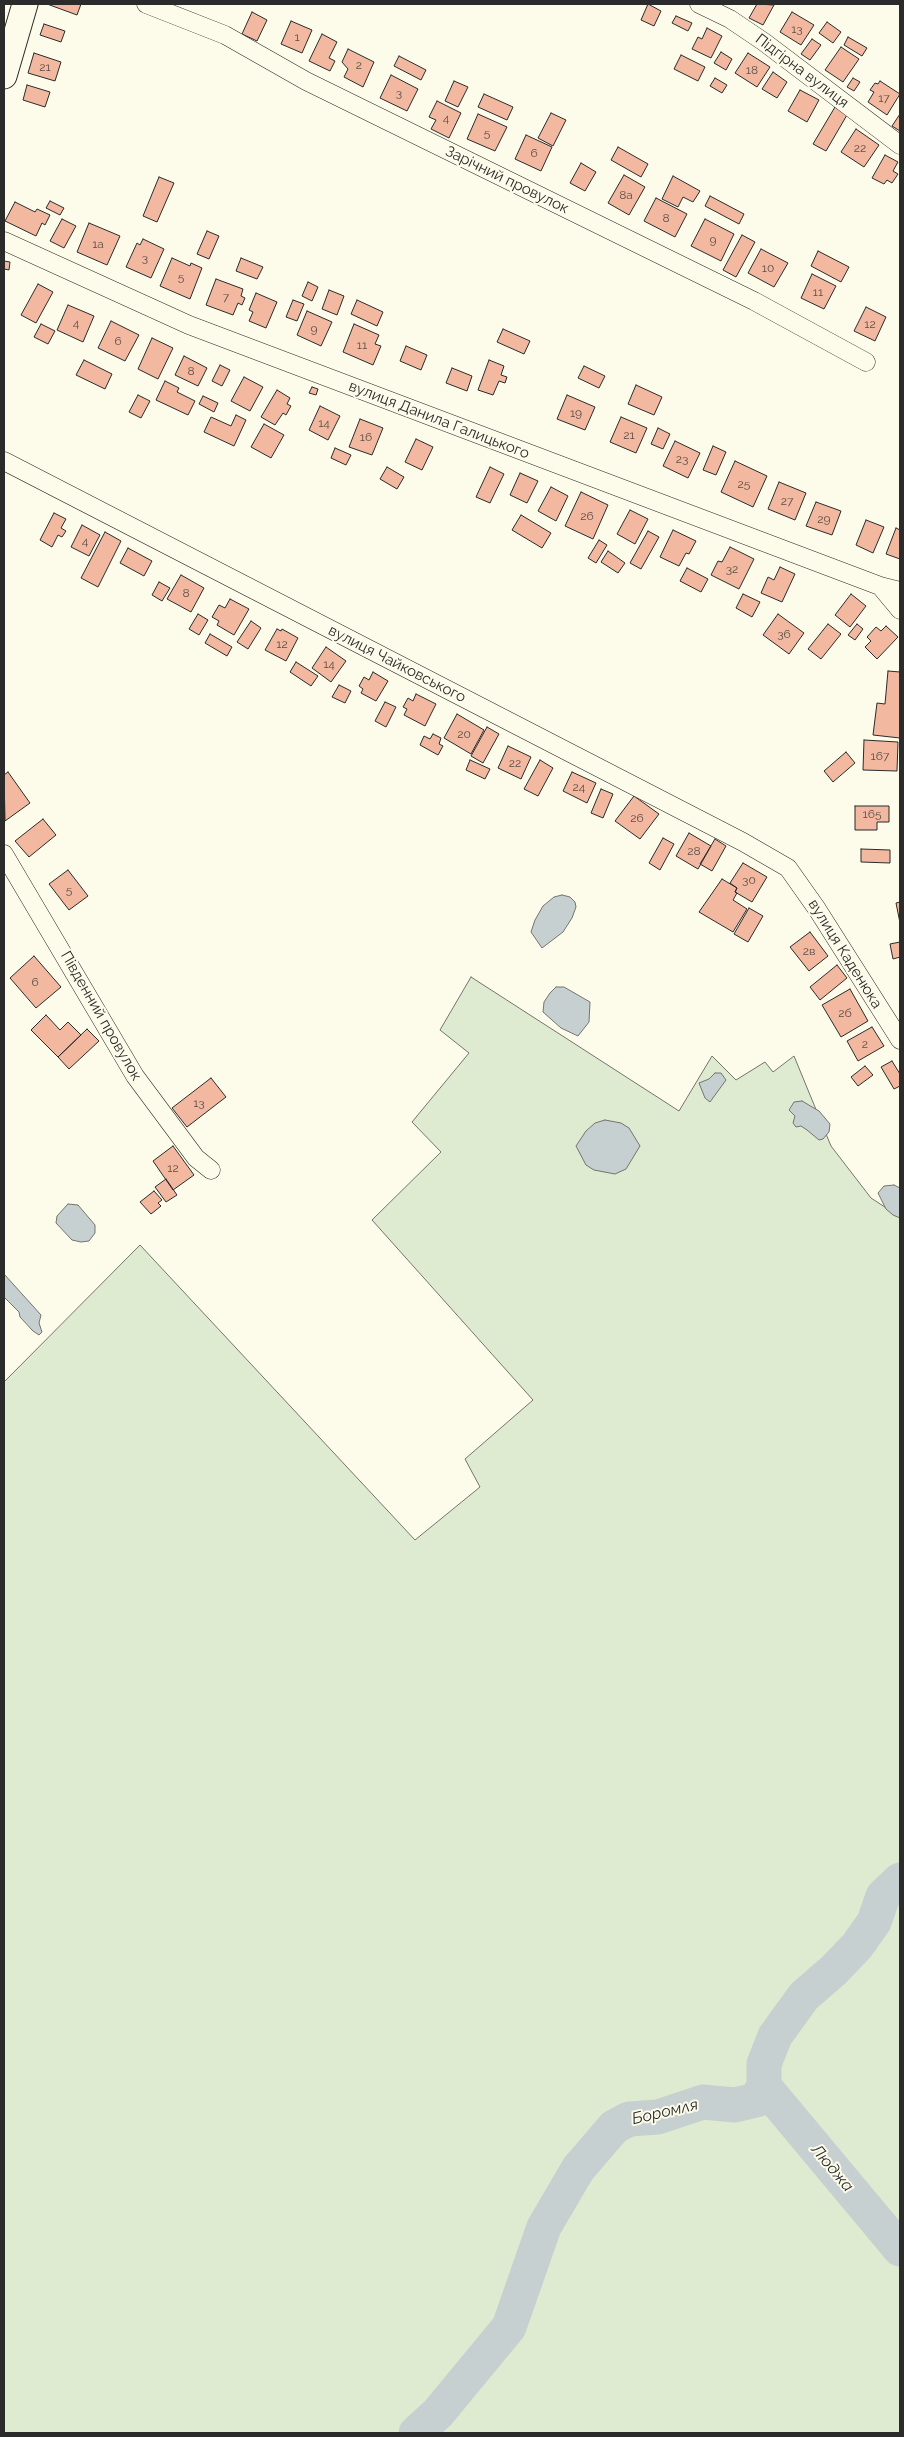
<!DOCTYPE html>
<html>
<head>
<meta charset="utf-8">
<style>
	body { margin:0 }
	#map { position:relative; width:904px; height:2437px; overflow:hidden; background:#fdfbea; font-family:Raleway,sans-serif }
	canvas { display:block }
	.frame { position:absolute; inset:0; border:5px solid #2b2b2b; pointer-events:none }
</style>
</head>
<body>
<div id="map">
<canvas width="904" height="2437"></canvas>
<div class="frame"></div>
</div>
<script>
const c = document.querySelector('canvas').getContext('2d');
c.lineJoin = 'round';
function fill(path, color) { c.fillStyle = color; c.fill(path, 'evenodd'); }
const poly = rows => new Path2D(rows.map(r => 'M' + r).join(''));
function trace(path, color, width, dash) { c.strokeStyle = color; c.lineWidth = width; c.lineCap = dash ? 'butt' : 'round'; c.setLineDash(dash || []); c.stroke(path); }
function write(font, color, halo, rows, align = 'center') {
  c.font = font + ' Raleway,sans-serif'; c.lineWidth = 4; c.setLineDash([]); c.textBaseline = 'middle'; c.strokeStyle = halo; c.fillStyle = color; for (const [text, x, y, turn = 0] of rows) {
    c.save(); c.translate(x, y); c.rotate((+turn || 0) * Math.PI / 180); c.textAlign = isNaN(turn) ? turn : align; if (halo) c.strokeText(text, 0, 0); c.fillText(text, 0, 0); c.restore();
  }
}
const green = poly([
	[471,977,679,1111,712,1056,736,1080,765,1062,773,1072,794,1056,831,1146,871,1198,900,1217,900,2433,4,2433,4,1382,140,1245,415,1540,480,1487,465,1459,533,1400,372,1220,441,1152,412,1122,469,1053,440,1030,471,977]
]);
fill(green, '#deebd1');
trace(green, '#74746e', 1);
const water = poly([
	[562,895,570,897,575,902,576,907,572,918,563,932,542,948,531,932,535,920,543,906,554,897,562,895],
	[556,987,564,987,590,1002,589,1022,578,1036,561,1028,543,1012,544,1002,550,993,556,987],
	[715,1073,721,1073,726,1080,710,1102,705,1098,699,1083,709,1079,715,1073],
	[802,1101,819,1111,830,1124,829,1132,823,1139,819,1140,807,1130,801,1126,796,1127,793,1123,795,1116,789,1110,794,1102,802,1101],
	[605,1120,621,1123,629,1128,640,1146,626,1169,615,1174,594,1170,586,1165,576,1146,586,1131,595,1123,605,1120],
	[894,1185,900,1188,900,1218,893,1215,886,1209,878,1193,884,1186,894,1185],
	[68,1204,78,1205,95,1225,95,1233,89,1241,81,1242,72,1240,56,1223,57,1216,68,1204],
	[4,1274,41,1315,39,1323,42,1332,39,1335,33,1331,20,1317,19,1312,4,1297,4,1274]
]);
fill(water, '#c7d0d0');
trace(water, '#74746e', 1);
trace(poly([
	[764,2086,900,2249],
	[416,2433,438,2413,509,2327,544,2227,578,2169,614,2127,629,2119,658,2117,703,2102,735,2105,756,2100,764,2086,764,2064,775,2036,804,1996,834,1970,857,1946,874,1922,883,1896,900,1880]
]), '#c7d0d0', 35);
const building = poly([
	[47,4,81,4,77,15,47,4],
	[648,4,661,11,654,26,641,20,648,4],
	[757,4,774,5,763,25,749,18,757,4],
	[252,12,267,20,257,41,242,34,252,12],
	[792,12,814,25,801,45,780,32,792,12],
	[676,16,692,23,688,31,672,23,676,16],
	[291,21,312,30,302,53,281,44,291,21],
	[827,22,841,32,833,43,819,33,827,22],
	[44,24,65,31,61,42,40,35,44,24],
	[707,28,722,36,711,58,692,49,698,37,702,39,707,28],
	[322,34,337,42,329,58,335,61,330,71,309,61,322,34],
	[848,37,867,48,862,56,844,45,848,37],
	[812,39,821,45,810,60,801,54,812,39],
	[841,47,859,59,843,82,825,70,841,47],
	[348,49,374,62,363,87,344,77,348,69,342,62,348,49],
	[721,52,732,59,726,70,714,63,721,52],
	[34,53,61,62,55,81,28,73,34,53],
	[748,53,770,67,757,87,735,73,748,53],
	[681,55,705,67,698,81,674,69,681,55],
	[399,56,426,70,421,80,394,66,399,56],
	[773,72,787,82,777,98,762,89,773,72],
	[391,75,418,89,407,111,380,98,391,75],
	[715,78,727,85,722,93,710,86,715,78],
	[853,78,860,82,854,91,847,87,853,78],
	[454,81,468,87,458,107,445,101,454,81],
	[880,81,900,94,887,115,868,102,874,92,870,90,875,83,878,84,880,81],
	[27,85,50,92,45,107,23,100,27,85],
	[800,90,819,100,807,122,788,111,800,90],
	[484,94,513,107,507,120,478,107,484,94],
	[437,101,461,113,449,138,431,129,436,120,429,117,437,101],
	[835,107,847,115,826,151,813,144,835,107],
	[551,113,566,120,553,146,538,138,551,113],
	[478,114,507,127,495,151,467,139,478,114],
	[900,114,900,131,892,126,900,114],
	[856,129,879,145,864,167,841,152,856,129],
	[526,135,552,147,541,171,515,159,526,135],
	[618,147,648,164,641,177,611,160,618,147],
	[885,155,898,162,893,171,898,174,892,183,887,180,884,184,872,178,885,155],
	[581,163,596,172,585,191,570,183,581,163],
	[624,175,645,187,629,215,608,203,624,175],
	[673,176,700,191,693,202,683,197,678,207,662,199,673,176],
	[159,177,174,183,157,222,143,216,159,177],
	[710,196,744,214,739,224,705,206,710,196],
	[656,198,687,214,675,237,644,221,656,198],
	[50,201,64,208,60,215,46,208,50,201],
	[15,202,35,212,37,209,50,215,45,225,42,223,36,236,5,221,15,202],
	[62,219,76,226,64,248,50,241,62,219],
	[705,219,734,234,721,261,691,246,705,219],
	[89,223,120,236,107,265,77,252,89,223],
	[207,231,219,236,209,259,197,254,207,231],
	[742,235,755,242,736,277,723,270,742,235],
	[143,239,164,249,151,278,126,267,137,243,140,245,143,239],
	[761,249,788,263,774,287,748,273,761,249],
	[818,251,849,267,841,282,811,266,818,251],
	[172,258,190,266,191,263,202,268,190,299,160,286,172,258],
	[241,258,263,267,257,279,236,271,241,258],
	[4,261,10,262,9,270,4,269,4,261],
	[812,274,836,286,824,309,801,298,812,274],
	[216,279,243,289,241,296,245,298,242,305,238,303,233,315,206,305,216,279],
	[308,282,318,287,312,301,302,296,308,282],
	[38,284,53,292,36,323,21,315,38,284],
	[329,290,344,296,337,315,322,309,329,290],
	[256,293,277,302,266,328,249,321,253,312,249,310,256,293],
	[293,300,304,304,297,321,286,317,293,300],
	[357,300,383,312,377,326,351,314,357,300],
	[68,305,94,316,83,342,57,330,68,305],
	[866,307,886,317,875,341,854,331,866,307],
	[307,311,332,322,321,346,297,335,307,311],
	[111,321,139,335,125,361,98,348,111,321],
	[41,324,55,331,48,344,34,337,41,324],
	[354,324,379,335,375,344,381,346,373,365,343,352,354,324],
	[503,329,530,341,524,354,497,342,503,329],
	[152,338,173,348,158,379,138,369,152,338],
	[406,346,427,355,421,370,400,361,406,346],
	[184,356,207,368,198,386,175,375,184,356],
	[84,360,112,374,105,389,76,375,84,360],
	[489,360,504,366,501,375,507,377,505,383,499,381,493,395,478,390,489,360],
	[220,365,230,370,222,386,212,381,220,365],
	[584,366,605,376,599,388,578,378,584,366],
	[452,368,472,376,467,391,446,383,452,368],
	[244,377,263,387,250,411,231,401,244,377],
	[165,381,179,388,177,392,195,401,188,415,156,400,165,381],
	[636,385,662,397,654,415,628,404,636,385],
	[312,387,318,389,316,395,309,393,312,387],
	[277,390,290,398,287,404,291,406,286,415,283,413,275,425,261,417,277,390],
	[138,395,150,401,141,418,129,412,138,395],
	[567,395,595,407,585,430,557,419,567,395],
	[203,396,218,403,214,412,199,404,203,396],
	[320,406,340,416,328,440,309,430,320,406],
	[236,415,246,420,234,446,204,432,211,417,231,426,236,415],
	[621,417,647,428,636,453,610,442,621,417],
	[360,419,383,428,372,455,349,447,360,419],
	[264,424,284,435,271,458,251,447,264,424],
	[658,428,670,434,663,449,651,444,658,428],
	[416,439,433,447,422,470,405,462,416,439],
	[675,441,700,453,688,478,663,466,675,441],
	[713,446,726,452,716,475,703,470,713,446],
	[335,448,351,455,346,465,331,458,335,448],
	[735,461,767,476,753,507,721,492,735,461],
	[387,467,404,477,397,489,380,479,387,467],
	[490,467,504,474,490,503,476,497,490,467],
	[520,473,538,481,527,503,510,495,520,473],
	[779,482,806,493,795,520,768,509,779,482],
	[551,487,568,496,556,521,538,511,551,487],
	[581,492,608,505,593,539,565,526,581,492],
	[816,502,841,511,832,535,806,526,816,502],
	[630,510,648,519,635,544,617,534,630,510],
	[54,513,66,519,61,528,66,531,62,537,58,535,52,547,40,540,54,513],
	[521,515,551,533,542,548,512,530,521,515],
	[866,520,884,527,873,553,856,545,866,520],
	[82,525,100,535,89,556,71,547,82,525],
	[896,528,900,530,900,559,886,554,896,528],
	[673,530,696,541,689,554,686,553,679,566,660,557,673,530],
	[648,531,659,537,641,569,630,563,648,531],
	[105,532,121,541,98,587,81,578,105,532],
	[599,540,607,545,596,563,588,558,599,540],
	[730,547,754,559,739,589,711,575,718,561,722,562,730,547],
	[128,548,152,561,144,576,120,563,128,548],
	[608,551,625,563,618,573,601,562,608,551],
	[780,567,795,574,782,602,761,593,768,577,774,580,780,567],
	[687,568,708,579,701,592,680,581,687,568],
	[181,575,204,588,191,612,167,599,181,575],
	[159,582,170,588,162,601,152,595,159,582],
	[743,594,760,602,752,617,736,608,743,594],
	[851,594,866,606,850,627,835,615,851,594],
	[230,599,249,609,234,635,217,625,219,621,212,617,219,605,225,608,230,599],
	[198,614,208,620,199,635,189,629,198,614],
	[778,614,804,633,789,654,763,635,778,614],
	[251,621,261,628,248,649,237,642,251,621],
	[828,624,841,634,821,659,808,649,828,624],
	[857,624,863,629,855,640,848,635,857,624],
	[886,626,898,637,877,659,865,647,871,641,867,637,876,627,881,631,886,626],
	[277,629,281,631,282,629,298,638,286,661,265,650,277,629],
	[210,634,232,647,227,656,205,643,210,634],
	[326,647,346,661,331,682,312,668,326,647],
	[296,662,318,676,311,686,290,672,296,662],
	[888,671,900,672,900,738,873,735,877,703,885,704,888,671],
	[373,672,388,681,376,701,361,693,363,689,359,686,364,677,369,680,373,672],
	[339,685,351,691,345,703,332,697,339,685],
	[416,694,436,704,425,726,404,715,407,709,403,707,408,698,413,701,416,694],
	[385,702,396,707,386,727,375,721,385,702],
	[457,714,484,730,471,754,444,738,457,714],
	[487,727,499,734,483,763,471,756,487,727],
	[433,734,441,738,439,744,443,746,438,755,420,745,424,736,430,739,433,734],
	[864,740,898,742,897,771,863,770,864,740],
	[508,746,531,757,521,779,498,768,508,746],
	[846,752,855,763,833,782,824,771,846,752],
	[470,760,490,769,485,779,466,770,470,760],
	[540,760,553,768,538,796,524,789,540,760],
	[8,772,30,803,5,821,4,775,8,772],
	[572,772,596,783,587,803,563,791,572,772],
	[601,789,613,794,603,818,591,813,601,789],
	[634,796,659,814,640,839,615,821,634,796],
	[855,806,889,806,889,822,877,822,877,830,855,830,855,806],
	[43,819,56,835,29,857,15,841,43,819],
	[689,833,711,846,698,869,676,856,689,833],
	[663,838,674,844,660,870,649,863,663,838],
	[715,839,726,846,712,871,700,864,715,839],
	[861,849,890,850,890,863,861,862,861,849],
	[743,863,767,877,752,902,735,892,737,888,730,883,743,863],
	[68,870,88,896,69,910,49,884,68,870],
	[722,879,737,888,735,892,737,893,733,900,747,909,733,932,699,912,722,879],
	[900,902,900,923,896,903,900,902],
	[749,908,763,916,748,942,734,934,749,908],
	[810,932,828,956,809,971,790,947,810,932],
	[900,942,900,957,893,959,890,944,900,942],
	[34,956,61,987,36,1008,10,978,34,956],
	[837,965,847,978,820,1000,810,987,837,965],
	[850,989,868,1021,841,1037,822,1005,850,989],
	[46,1015,60,1030,68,1022,81,1035,58,1057,31,1030,46,1015],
	[872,1027,884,1046,858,1061,847,1041,872,1027],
	[87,1029,99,1041,69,1069,58,1057,87,1029],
	[892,1061,900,1074,900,1086,894,1089,881,1067,892,1061],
	[865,1066,873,1075,858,1086,851,1077,865,1066],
	[211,1078,226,1097,187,1127,172,1108,211,1078],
	[173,1146,194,1175,173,1190,153,1161,173,1146],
	[166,1179,177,1195,166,1202,155,1187,166,1179],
	[154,1191,162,1200,158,1203,161,1206,151,1214,140,1202,154,1191]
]);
fill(building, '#f2b8a0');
trace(building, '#2b2b2b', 1);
const street = poly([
	[146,4,225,35,306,81,754,301,866,362],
	[699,4,730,19,764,42,900,145],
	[4,241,189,325,880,586,900,591],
	[4,461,743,842,788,868,817,909,900,1040],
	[880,586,900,610],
	[4,854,135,1076,196,1158,211,1170]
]);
const secondary = poly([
	[4,76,25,4]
]);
trace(street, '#2b2b2b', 19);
trace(secondary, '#2b2b2b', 27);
trace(street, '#fdfbea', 18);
trace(secondary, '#fdfbea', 25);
write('12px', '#5d4e48', null, [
	["13",797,29],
	["1",297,37],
	["2",359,65],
	["21",45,67],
	["18",752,70],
	["3",399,93],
	["17",884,98],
	["4",446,118],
	["5",487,133],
	["22",860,148],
	["6",534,153],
	["8а",626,195],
	["8",666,218],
	["9",713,240],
	["1а",98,244],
	["3",145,258],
	["10",768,268],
	["5",181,277],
	["11",818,292],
	["7",226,297],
	["4",76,323],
	["12",870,324],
	["9",314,329],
	["6",118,341],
	["11",362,345],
	["8",191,371],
	["19",576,413],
	["14",324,423],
	["21",629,435],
	["16",366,437],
	["23",682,459],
	["25",744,484],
	["27",787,501],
	["26",587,516],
	["29",824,519],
	["4",85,541],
	["32",732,569],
	["8",186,593],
	["36",784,634],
	["12",282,644],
	["14",329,664],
	["20",464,734],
	["167",880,756],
	["22",515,763],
	["24",579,787],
	["165",872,814],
	["26",637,818],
	["28",694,851],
	["30",749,880],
	["5",69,890],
	["2в",809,951],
	["6",35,982],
	["2б",845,1013],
	["2",865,1044],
	["13",199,1103],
	["12",173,1168]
]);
write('15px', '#2b2b2b', '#fdfbea', [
	["Підгірна вулиця",802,71,37],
	["Зарічний провулок",507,180,26],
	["вулиця Данила Галицького",439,420,21],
	["вулиця Чайковського",397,664,27],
	["вулиця Каденюка",845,954,58],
	["Південний провулок",101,1016,60]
]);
write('italic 16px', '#2b2b2b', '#fdfbea', [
	["Боромля",665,2112,-13],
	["Люджа",832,2168,50]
]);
</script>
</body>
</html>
